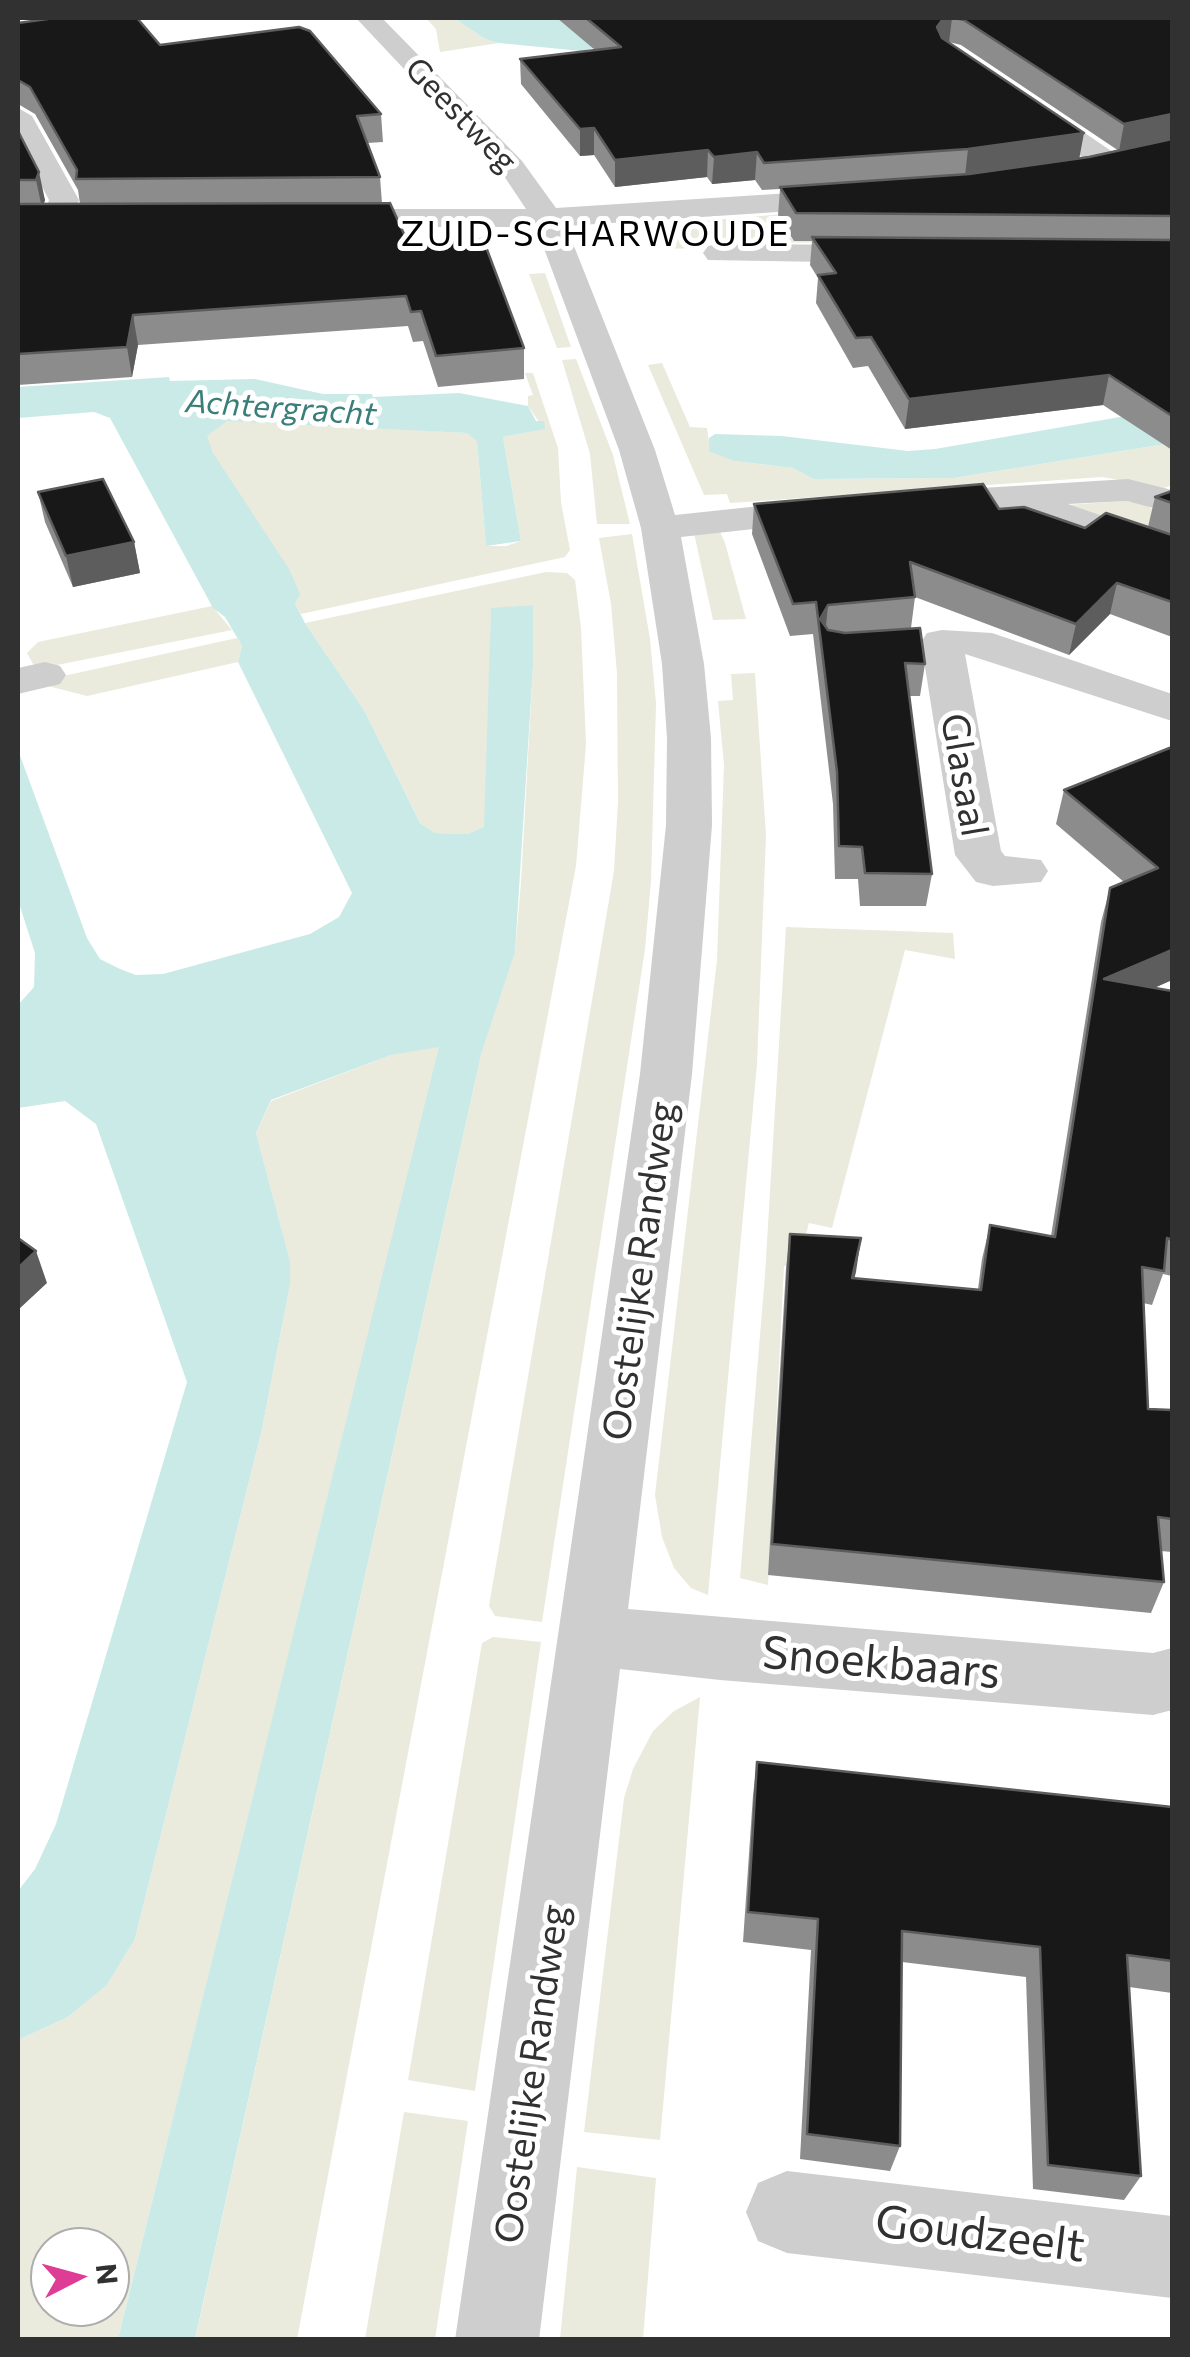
<!DOCTYPE html>
<html>
<head>
<meta charset="utf-8">
<style>
	body { margin:0 }
	#map { position:relative; width:1190px; height:2357px; overflow:hidden; background:#fff; font-family:Commissioner,sans-serif }
	canvas { display:block }
	.frame { position:absolute; inset:0; border:20px solid #313131; pointer-events:none }
	.north { position:absolute; left:30px; top:2227px; width:100px; height:100px; box-sizing:border-box; background:#fff; border:2px solid #adadad; border-radius:50%; rotate:84deg; font-size:28px; font-weight:700; line-height:40px; text-align:center; color:#313131 }
	.north::after { content:''; display:block; margin:auto; width:35px; height:45px; background:#df3c95; clip-path:polygon(50% 0,100% 100%,50% 72%,0 100%) }
</style>
</head>
<body>
<div id="map">
<canvas width="1190" height="2357"></canvas>
<div class="frame"></div>
<div class="north">N</div>
</div>
<script>
const c = document.querySelector('canvas').getContext('2d');
c.lineJoin = 'round';
function fill(path, color) { c.fillStyle = color; c.fill(path, 'evenodd'); }
const poly = rows => new Path2D(rows.map(r => 'M' + r).join(''));
function trace(path, color, width, dash) { c.strokeStyle = color; c.lineWidth = width; c.lineCap = dash ? 'butt' : 'round'; c.setLineDash(dash || []); c.stroke(path); }
function write(font, color, halo, rows, align = 'center') {
  c.font = font + ' Commissioner,sans-serif'; c.lineWidth = 10; c.setLineDash([]); c.textBaseline = 'middle'; c.strokeStyle = halo; c.fillStyle = color; for (const [text, x, y, turn = 0] of rows) {
    c.save(); c.translate(x, y); c.rotate((+turn || 0) * Math.PI / 180); c.textAlign = isNaN(turn) ? turn : align; if (halo) c.strokeText(text, 0, 0); c.fillText(text, 0, 0); c.restore();
  }
}
fill(poly([
	[426,18,454,18,485,39,499,43,440,52,436,29],
	[859,208,885,243,704,242,700,248,662,249,662,224],
	[545,273,571,347,557,348,529,274],
	[576,359,613,455,630,524,597,524,590,454,562,360],
	[662,363,690,427,707,428,710,450,734,461,793,468,815,479,954,478,1172,443,1172,485,1164,488,1102,477,730,503,727,494,704,495,648,365],
	[525,373,533,373,558,448,561,502,570,550,565,557,301,614,213,453,206,436,213,428,227,421,259,421,467,433,477,440,486,546,506,546,521,541,503,437,544,429,528,406,528,396,533,395],
	[1126,501,1144,504,1172,521,1172,548,1066,505],
	[720,532,725,543,746,619,713,620,694,533],
	[632,534,650,639,656,703,651,881,645,949,542,1622,495,1616,489,1606,614,871,618,802,617,673,611,604,599,538],
	[546,572,567,573,575,580,581,628,586,744,576,866,297,2339,195,2340,481,1055,515,953,521,882,533,667,532,605,491,609,487,802,484,827,467,834,435,833,420,823,364,710,305,623],
	[212,606,232,630,42,668,33,664,27,653,38,642],
	[237,638,242,646,238,662,87,696,48,686,45,680],
	[755,673,766,836,757,1064,708,1595,691,1588,674,1568,662,1537,655,1495,717,960,724,765,718,701,733,700,731,674],
	[786,927,953,933,955,959,905,950,832,1228,809,1223,797,1267,784,1266,768,1585,740,1578,765,1275],
	[440,1046,118,2339,18,2339,18,2040,68,2017,107,1985,135,1939,262,1429,290,1285,290,1261,256,1133,271,1101,391,1055],
	[50,2247,110,2247,110,2307,50,2307],
	[493,1637,541,1642,475,2091,408,2080,482,1643],
	[700,1697,660,2140,584,2132,624,1798,633,1769,653,1731,674,1711],
	[404,2112,468,2121,435,2339,365,2339],
	[577,2167,656,2178,643,2339,560,2339]
]), '#eaeadd');
fill(poly([
	[454,18,727,18,581,51,499,43,485,39],
	[169,377,170,381,255,379,323,394,372,394,373,397,459,393,528,406,536,421,544,421,545,429,503,437,521,541,486,546,477,441,467,433,227,421,207,436,213,453,289,569,300,594,295,603,305,623,364,710,420,823,435,833,467,834,484,827,491,608,533,605,533,667,515,953,481,1055,195,2339,118,2339,439,1047,391,1055,271,1100,256,1133,290,1261,290,1285,262,1429,135,1939,107,1985,68,2017,18,2040,18,1891,35,1869,56,1824,187,1382,96,1124,65,1101,18,1108,18,1005,34,987,35,953,18,900,18,750,87,938,100,959,120,969,136,975,163,974,310,934,339,917,352,893,238,662,242,646,225,617,213,608,110,418,94,412,18,418,18,387],
	[1172,408,1172,443,954,478,814,479,793,468,734,461,709,451,709,438,715,434,782,436,908,451,935,449]
]), '#caeae7');
fill(poly([
	[356,18,382,18,522,161,556,208,853,189,864,192,868,198,864,204,853,207,566,226,655,450,675,515,826,499,839,502,845,510,839,518,826,521,681,537,704,664,711,738,712,825,692,1074,628,1609,1153,1653,1172,1648,1172,1710,1153,1715,720,1680,620,1669,539,2340,455,2340,640,1074,666,825,667,738,662,664,641,528,619,450,536,227,325,227,314,224,310,218,314,212,325,209,526,209,502,173,356,18],
	[1019,93,1029,95,1123,159,1128,165,1123,171,1103,171,1009,107,1005,101,1009,95,1019,93],
	[18,108,32,116,79,200,69,228,47,228,43,221,49,200,18,141,18,108],
	[719,244,885,245,896,247,901,254,896,261,885,263,708,260,703,253,708,246,719,244],
	[1128,479,1172,490,1172,513,1127,501,1068,504,1172,540,1172,565,1006,508,917,514,904,511,898,503,904,495,917,492,1128,479],
	[942,630,992,633,1172,694,1172,721,965,654,1001,851,1005,856,1041,860,1048,871,1041,882,993,886,976,882,955,855,921,642,927,633,942,630],
	[45,662,60,666,66,675,60,684,18,694,18,668,45,662],
	[787,2171,1172,2216,1172,2298,787,2253,758,2241,746,2212,758,2183,787,2171]
]), '#cecece');
fill(poly([
	[557,18,1172,18,1172,450,1103,405,905,429,868,366,853,368,816,303,818,278,810,265,812,241,794,241,778,215,780,189,762,190,755,180,712,184,707,177,615,187,594,155,580,156,521,84,520,59,595,50],
	[949,42,961,45,1119,151,1079,159],
	[18,23,160,45,381,114,383,142,367,143,380,177,382,203,409,245,524,348,524,379,438,387,423,341,413,342,408,326,138,345,132,377,18,385,18,131,45,200,44,204,80,204,78,190,35,114,18,104],
	[1172,491,1172,637,1110,614,1069,655,915,597,911,628,925,664,920,696,909,696,932,874,926,906,860,906,858,879,835,879,833,804,813,634,790,636,752,534,754,504,999,509,1085,528,1148,527,1155,497],
	[38,492,134,542,140,573,73,587,45,522],
	[1172,747,1172,980,1154,988,1172,991,1172,1276,1163,1274,1152,1305,1143,1303,1148,1409,1172,1410,1172,1552,1161,1551,1164,1582,1151,1613,768,1575,786,1268,790,1234,854,1279,978,1289,982,1259,990,1225,1051,1236,1101,922,1110,888,1124,882,1056,824,1064,790],
	[757,1762,1172,1807,1172,1993,1129,1987,1141,2176,1124,2200,1033,2189,1026,1977,902,1962,900,2146,890,2171,800,2159,811,1950,743,1942,753,1795]
]), '#8c8c8c');
fill(poly([
	[952,18,949,42,940,44,937,27,943,19],
	[1172,114,1171,139,1119,151,1124,124],
	[594,128,594,155,580,156,580,129],
	[1084,133,1079,160,965,176,968,149],
	[708,150,707,177,615,187,615,160],
	[757,152,755,180,712,184,714,157],
	[39,172,45,200,42,208,36,180],
	[133,315,138,345,132,377,127,347],
	[1109,375,1103,405,905,429,909,399],
	[134,542,140,573,73,587,66,556],
	[1117,583,1110,614,1069,655,1076,624],
	[828,605,825,636,820,619],
	[1172,950,1172,980,1095,1014,1104,979],
	[861,1238,856,1272,846,1312,852,1278],
	[36,1251,47,1283,18,1310,18,1268]
]), '#5d5d5d');
const building = poly([
	[55,18,137,18,160,45,299,27,310,31,381,114,357,116,380,177,76,179,77,170,30,87,18,80,18,23,55,18],
	[586,18,951,18,943,19,937,27,942,38,1084,133,968,149,764,163,757,152,714,157,708,150,615,160,594,128,580,129,520,59,621,47,586,18],
	[954,18,1172,18,1172,114,1124,124,964,20,954,18],
	[18,131,39,172,36,180,18,180,18,131],
	[1172,139,1172,216,796,213,780,187,969,174,1089,157,1172,139],
	[390,203,409,245,483,239,524,348,436,356,421,311,411,312,406,296,133,315,127,347,18,354,18,204,390,203],
	[812,237,1172,240,1172,416,1109,375,909,399,871,337,856,338,818,275,836,273,812,237],
	[103,479,134,542,66,556,38,492,103,479],
	[983,484,999,509,1024,507,1085,528,1106,513,1172,535,1172,602,1117,583,1076,624,910,562,915,597,828,605,820,619,828,630,845,633,920,628,925,664,905,663,932,874,865,873,862,847,839,846,837,772,816,602,793,604,754,504,983,484],
	[1172,491,1172,503,1155,497,1172,491],
	[1172,747,1172,950,1104,979,1172,991,1172,1240,1167,1238,1164,1271,1142,1267,1148,1409,1172,1410,1172,1519,1158,1517,1164,1582,772,1544,790,1234,861,1238,852,1278,981,1290,990,1225,1055,1237,1110,888,1158,868,1064,790,1172,747],
	[18,1238,36,1251,18,1268,18,1238],
	[757,1762,1172,1807,1172,1961,1127,1955,1141,2176,1048,2165,1040,1947,902,1931,900,2146,807,2134,818,1919,748,1912,757,1762]
]);
fill(building, '#181818');
trace(building, '#5d5d5d', 2.5);
write('32px', '#313131', '#fff', [
	["Geestweg",461,115,46]
]);
write('italic 32px', '#3a7e79', '#fff', [
	["Achtergracht",281,408,4]
]);
c.letterSpacing = '2.5px';
write('35px', '#000', '#fff', [
	["ZUID-SCHARWOUDE",596,234]
]);
c.letterSpacing = '0px';
write('38px', '#313131', '#fff', [
	["Glasaal",964,775,80],
	["Oostelijke Randweg",640,1271,-82],
	["Oostelijke Randweg",532,2074,-82]
]);
write('45px', '#313131', '#fff', [
	["Snoekbaars",881,1663,5],
	["Goudzeelt",980,2234,7]
]);
</script>
</body>
</html>
